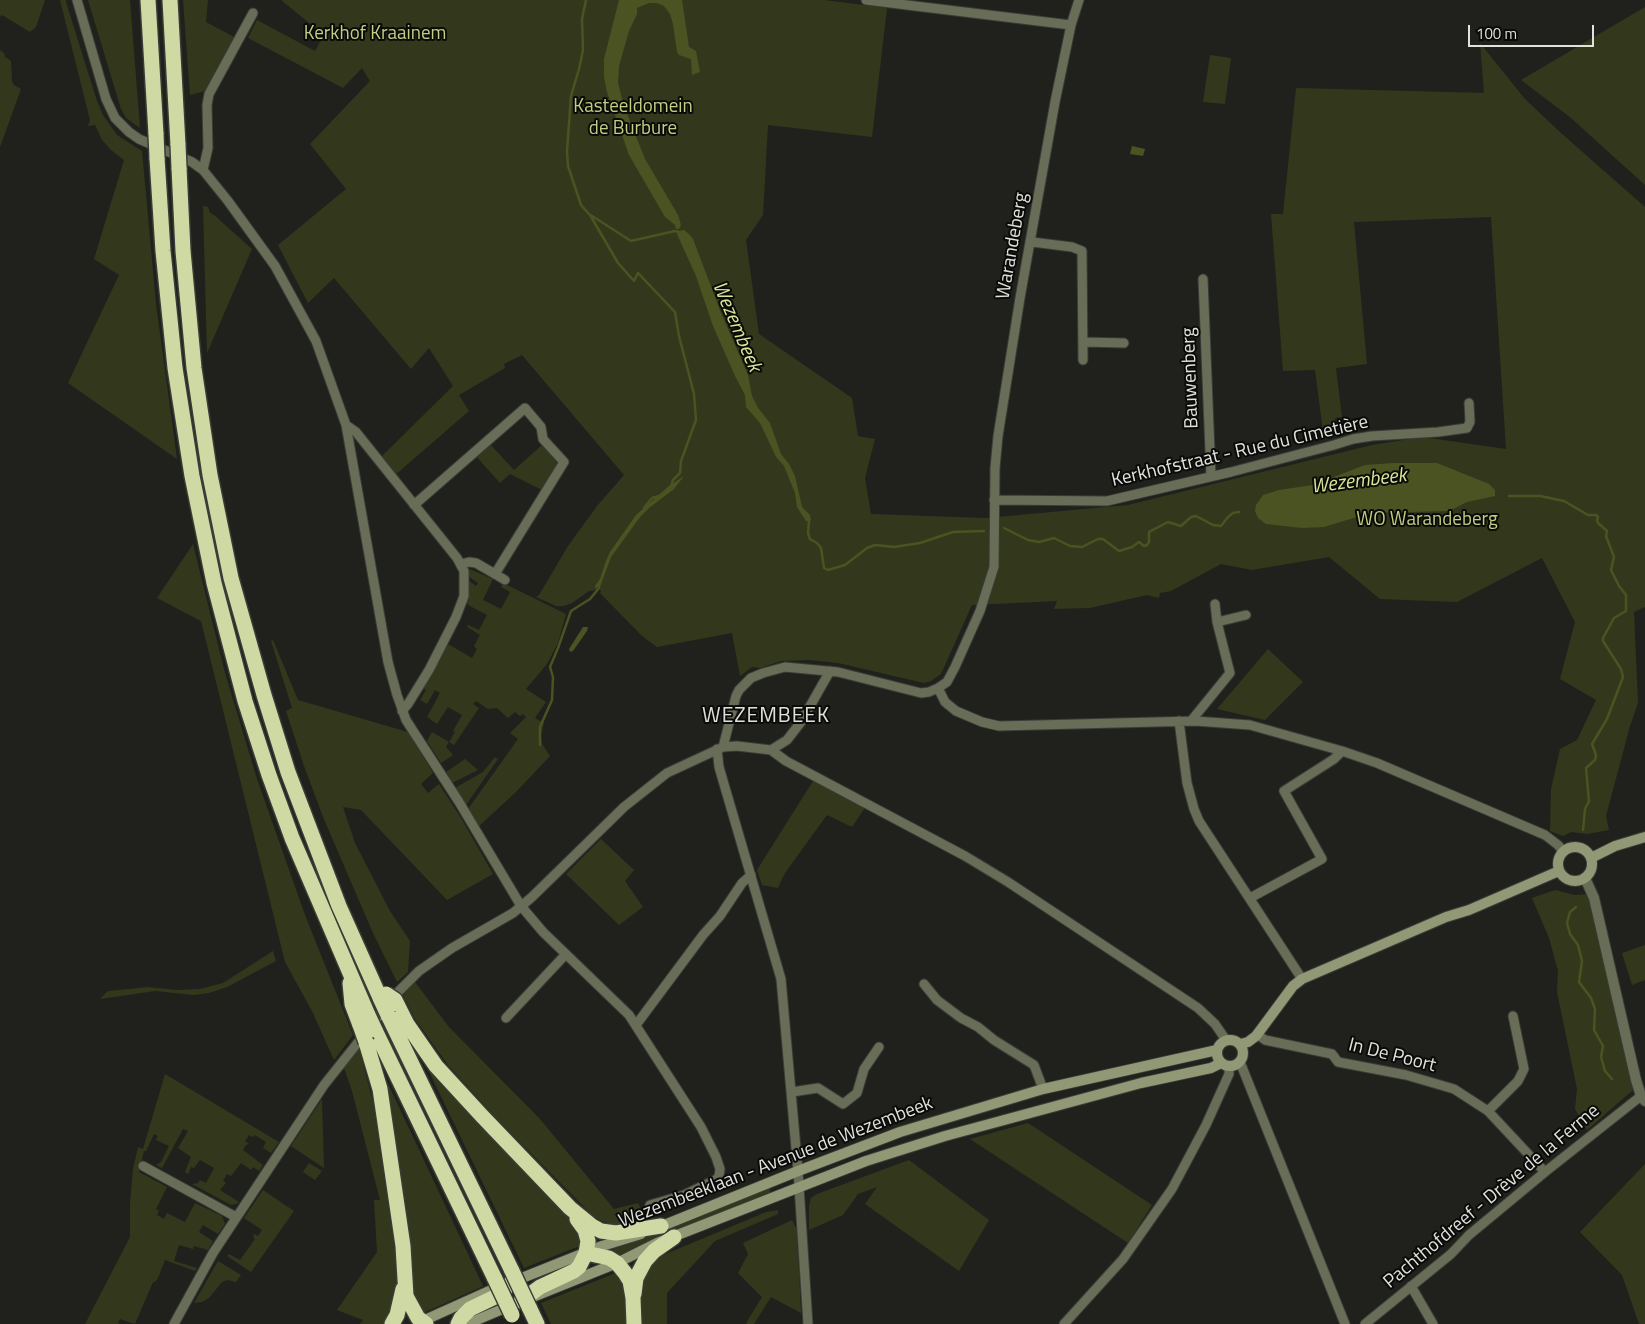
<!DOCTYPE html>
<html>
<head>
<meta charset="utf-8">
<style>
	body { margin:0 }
	#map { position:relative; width:1645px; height:1324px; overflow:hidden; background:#20211c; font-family:"Titillium Web",sans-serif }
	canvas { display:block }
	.scale { position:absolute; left:1468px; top:25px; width:126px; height:22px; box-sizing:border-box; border:2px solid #e1e1de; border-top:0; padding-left:6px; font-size:15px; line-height:18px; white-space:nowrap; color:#e1e1de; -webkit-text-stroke:4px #0a0a08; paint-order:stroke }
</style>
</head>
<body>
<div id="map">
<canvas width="1645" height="1324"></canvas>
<div class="scale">100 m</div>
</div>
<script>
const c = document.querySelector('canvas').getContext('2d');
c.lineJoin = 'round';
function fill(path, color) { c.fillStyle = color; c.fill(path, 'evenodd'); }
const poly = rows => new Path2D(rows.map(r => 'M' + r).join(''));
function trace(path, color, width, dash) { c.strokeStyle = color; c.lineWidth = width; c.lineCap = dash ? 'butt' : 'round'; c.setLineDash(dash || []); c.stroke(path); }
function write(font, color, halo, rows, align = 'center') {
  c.font = font + ' "Titillium Web",sans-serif'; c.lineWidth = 4; c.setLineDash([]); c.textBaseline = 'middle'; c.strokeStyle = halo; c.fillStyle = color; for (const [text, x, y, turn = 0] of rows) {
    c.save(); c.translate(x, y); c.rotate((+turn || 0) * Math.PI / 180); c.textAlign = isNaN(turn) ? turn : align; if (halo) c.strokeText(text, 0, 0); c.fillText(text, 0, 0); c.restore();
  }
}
fill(poly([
	[0,0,45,0,36,27,30,32,2,15,0,17],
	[60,0,66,0,66,2,97,101,103,115,117,135,142,151,156,304,177,459,68,383,119,275,94,259,124,160,111,150,102,140,95,125,88,126,90,120],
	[88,0,130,0,140,128,126,118,121,109],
	[183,0,208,0,206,22,234,37,205,91,190,95],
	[281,0,824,0,887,8,872,137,768,125,763,215,746,240,759,334,852,398,858,436,875,439,865,478,871,514,986,518,1128,505,1372,445,1422,437,1506,449,1491,217,1354,222,1367,364,1336,368,1342,417,1335,418,1337,436,1324,439,1315,370,1283,371,1271,214,1283,214,1296,88,1484,93,1480,43,1525,99,1561,133,1645,207,1645,607,1634,612,1638,703,1630,726,1606,816,1609,830,1587,834,1571,832,1563,836,1550,831,1551,789,1560,749,1577,740,1596,700,1560,679,1575,622,1542,558,1457,602,1380,599,1329,557,1252,570,1221,564,1171,591,1160,593,1159,598,1147,595,1090,608,1054,609,1057,601,972,605,941,674,931,681,924,683,838,663,809,660,781,661,760,668,752,667,740,676,732,633,657,647,641,635,600,593,601,591,599,588,601,582,596,590,589,591,572,603,564,606,556,606,536,597,539,595,568,546,597,506,624,475,522,355,504,364,505,368,459,395,469,411,394,476,380,458,453,386,429,348,411,369,334,278,308,303,278,245,346,189,310,144,370,81,362,68,343,88,248,38,257,20,315,51,324,35],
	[1645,7,1645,185,1571,118,1521,80],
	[0,50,5,54,4,56,11,61,12,81,14,85,21,89,0,147],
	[1210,55,1231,58,1225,104,1203,102],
	[203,206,208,207,210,213,214,215,252,249,207,353],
	[489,443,514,470,542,445,556,461,557,465,542,490,510,474,500,483,475,455],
	[193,544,225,673,257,779,305,915,353,1035,334,1060,312,1011,285,962,201,621,157,598],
	[469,569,493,579,483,600,501,609,510,592,501,587,503,583,566,614,558,643,547,664,526,689,546,702,535,718,544,723,541,735,542,744,550,756,516,792,479,826,468,809,518,739,510,733,526,717,523,714,520,716,515,712,508,718,497,708,488,709,476,701,473,704,479,708,454,745,449,742,446,747,453,755,441,763,427,741,432,732,449,742,455,732,453,731,462,715,448,707,437,724,427,717,440,693,435,690,427,704,420,700,426,690,422,687,448,644,472,658,477,649,474,646,480,635,467,627,468,625,479,630,487,615,470,606,466,602,468,580,476,586,478,583,468,576],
	[273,640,298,700,408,732,433,773,421,784,428,793,439,784,461,818,493,874,447,900,361,810,343,807,355,843,390,911,410,941,408,972,397,982,373,933,323,817,303,763,286,711,292,708,271,641],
	[1268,649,1303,682,1265,720,1217,709],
	[495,757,498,759,466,805,455,788,483,772],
	[465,759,478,770,452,783,446,772],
	[813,781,866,806,852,827,827,815,785,873,778,888,762,885,757,870],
	[601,839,634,870,625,881,643,907,619,925,566,874],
	[1555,890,1575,895,1588,894,1633,1090,1587,1130,1575,1109,1577,1089,1557,992,1558,971,1549,938,1532,898],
	[1645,945,1645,980,1632,985,1622,953],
	[273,951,276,961,227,987,209,993,194,995,155,991,100,999,108,991,148,987,176,990,200,989,223,983],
	[415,982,449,1027,540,1119,614,1209,638,1203,641,1209,680,1199,682,1205,635,1223,619,1226,602,1221,594,1217,496,1118,448,1065,415,1019,403,995],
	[359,1049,373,1102,395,1253,397,1275,395,1305,385,1324,360,1324,363,1320,337,1310,377,1252,374,1200,380,1200,352,1091,344,1068],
	[418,1049,576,1223,582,1245,524,1268],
	[375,1056,483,1286,421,1314,413,1298],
	[165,1074,279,1142,271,1153,263,1148,266,1142,255,1135,253,1137,249,1135,245,1141,249,1144,246,1145,243,1150,263,1165,259,1171,253,1167,251,1170,241,1163,231,1176,227,1174,223,1181,226,1183,220,1190,239,1202,236,1204,231,1205,192,1184,198,1183,200,1180,206,1183,214,1168,200,1160,194,1168,191,1167,188,1174,185,1172,191,1157,178,1148,188,1131,183,1129,162,1168,156,1165,161,1162,169,1146,156,1140,158,1136,154,1134,146,1151,144,1151,139,1172,167,1187,156,1209,159,1211,157,1215,164,1219,167,1213,185,1222,195,1203,222,1216,225,1224,218,1234,203,1225,199,1232,213,1241,208,1250,194,1246,193,1249,179,1245,174,1261,197,1268,195,1271,165,1260,158,1278,155,1282,153,1282,135,1324,120,1319,118,1323,121,1324,85,1324,130,1237,130,1202,133,1169,138,1147,143,1149],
	[322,1099,324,1168,291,1146],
	[1028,1123,1152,1205,1128,1243,970,1139],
	[909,1160,989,1220,959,1271,865,1204,877,1187,858,1194,843,1215,809,1230,809,1206,811,1198,817,1194],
	[309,1163,322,1171,315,1180,303,1172],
	[1645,1164,1645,1324,1639,1324,1622,1275,1580,1232],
	[771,1184,770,1194,615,1257,606,1252],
	[263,1190,294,1211,251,1272,227,1256,229,1254,240,1260,255,1239,253,1237,254,1234,258,1236,262,1230,244,1218],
	[778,1210,778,1214,715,1241,667,1293,667,1324,642,1324,641,1297,644,1278,648,1267,661,1256,680,1248,766,1212],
	[792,1220,797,1230,801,1313,771,1297,754,1324,747,1324,746,1323,762,1297,738,1273,748,1254,743,1243],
	[218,1261,241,1275,236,1282,227,1280,222,1282,209,1298,202,1302,194,1303],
	[618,1272,623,1277,630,1324,551,1324,541,1303]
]), '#33381c');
fill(poly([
	[619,0,682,0,689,47,696,51,700,72,692,75,691,59,679,55,677,52,673,24,670,14,664,6,657,3,649,3,637,8,637,14,629,31,619,66,618,83,624,106,645,159,678,215,681,225,679,229,676,229,675,225,665,217,629,155,607,92,604,77,604,59],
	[1132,146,1145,149,1143,156,1130,154],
	[684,230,690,235,693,239,721,313,748,375,752,396,758,408,770,423,781,454,789,464,795,476,802,507,810,515,811,521,806,521,797,507,795,493,784,466,776,457,760,423,746,407,745,395,735,376,713,326,696,276,677,234,679,231],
	[1394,463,1437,463,1489,484,1495,490,1495,496,1467,502,1449,511,1370,513,1324,527,1302,528,1266,524,1258,518,1255,511,1256,505,1263,495,1279,490,1313,485,1365,465],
	[684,476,674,489,649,508,640,517,611,557,600,587,595,588,595,586,600,579,606,561,610,552,636,515,669,486],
	[583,627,588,627,587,631,573,651,570,652,569,649]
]), '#4b5322');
trace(poly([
	[586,0,582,19,583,50,579,69,571,96,567,151,568,166,581,205,589,214,631,241,675,231,679,232],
	[590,215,618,263,634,281,638,273,675,312,679,336,694,394,696,420,681,461,680,473,673,480,671,487],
	[1509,496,1540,496,1564,501,1588,515,1596,515,1598,517,1597,520,1598,523,1607,531,1606,536,1614,557,1611,570,1619,586,1626,595,1626,611,1614,618,1603,638,1603,641,1621,669,1623,677,1607,719,1592,744,1596,755,1595,760,1586,768,1589,801,1585,809,1583,830],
	[644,508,652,498,659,496],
	[809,520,808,533,810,539,817,543,821,548,824,568,828,570,845,565,867,548,875,545,894,547,920,543,953,532,984,531],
	[1004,528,1028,540,1039,542,1054,538,1070,546,1082,547,1098,539,1103,539,1119,551,1132,547,1139,542,1144,546,1147,545,1149,542,1149,532,1168,522,1181,526,1191,517,1196,516,1213,525,1221,526,1228,517,1233,513,1239,512],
	[540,745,540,727,552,700,553,677,550,667,558,648,571,611,590,599,599,588],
	[1576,907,1570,912,1567,923,1570,934,1578,945,1582,961,1579,982,1591,998,1595,1009,1594,1030,1603,1046,1601,1057,1605,1071,1612,1079]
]), '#4b5322', 2.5);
const minor = poly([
	[77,0,106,99,115,118,129,132,139,139,192,162,203,170,228,201,275,266,316,341,346,425,388,662,397,695,406,720,459,802,521,906,543,932,629,1015,701,1127,716,1157,720,1169,719,1176,717,1179,684,1195,650,1205],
	[866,0,1071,25],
	[203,170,208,148,207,105,209,94,253,13],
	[1032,242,1072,247,1082,251,1083,360],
	[1203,279,1211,476],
	[1083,342,1124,343],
	[346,425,356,432,457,558,464,571,464,596,456,617,429,670,408,704,402,711],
	[994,500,1107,501,1231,472,1334,445,1353,439,1372,436,1438,432,1467,428,1470,422,1469,403],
	[414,505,525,408,541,427,543,439,564,462,495,574,476,563,469,562,461,564],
	[495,574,505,580],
	[1217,622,1246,615],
	[938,688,945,702,956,711,982,722,999,726,1195,721,1250,725,1342,751,1377,763,1545,835,1558,845,1563,851],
	[1179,721,1187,783,1194,809,1199,821,1302,979],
	[1191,721,1230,673,1217,622,1215,604],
	[723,747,736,696,739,690,751,678,763,673,785,667,838,672,921,693,929,692,938,688,947,682,955,667,980,611,994,567,995,468,998,436,1020,298,1055,102,1071,25,1079,0],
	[717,749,719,767,781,979,798,1171,808,1324],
	[771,750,786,761,965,856,1008,882,1198,1008,1215,1024,1226,1040],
	[1250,898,1322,859,1284,791,1334,759,1342,751],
	[924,984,937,1000,961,1018,978,1027,994,1040,1034,1065,1043,1089],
	[506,1018,566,954],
	[636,1025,703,935,720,916,742,883,751,875],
	[1257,1034,1265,1040,1332,1054,1338,1062,1406,1075,1454,1089,1488,1111,1545,1172],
	[1240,1062,1345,1324],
	[792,1092,818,1088,843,1104,857,1093,864,1069,879,1047],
	[1488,1111,1518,1081,1524,1069,1513,1016],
	[143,1166,236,1217],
	[1411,1286,1433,1324],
	[174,1324,213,1253,324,1085,399,991,419,971,452,948,513,913,532,897,624,807,667,773,723,747,737,746,771,750,787,740,801,722,830,671],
	[1064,1324,1123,1259,1172,1189,1206,1125,1229,1074,1229,1066],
	[1365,1324,1451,1254,1469,1235,1545,1172,1641,1096]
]);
const tertiary = poly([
	[1585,878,1594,898,1636,1080,1641,1096,1645,1101]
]);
const secondary = poly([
	'1558 864a17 17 0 1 1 34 0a17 17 0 1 1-34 0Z',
	[1591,858,1615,846,1645,837],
	'1217 1053a13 13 0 1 1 26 0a13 13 0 1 1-26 0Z',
	[1241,1044,1248,1042,1256,1036,1293,986,1302,979,1446,917,1469,910,1559,871],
	[657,1228,798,1171,900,1132,1043,1089,1217,1050],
	[535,1296,617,1263,657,1243,866,1161,945,1136,1141,1083,1211,1068,1221,1063],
	[418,1323,487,1292,602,1246,641,1234],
	[467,1324,512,1305]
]);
const motorway = poly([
	[148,0,156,134],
	[170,0,178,145],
	[157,158,163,251,175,368,192,476,214,583,245,701,269,775,292,838,368,1015],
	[179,168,183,251,194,368,210,475,231,578,264,695,288,772,339,906,381,1000],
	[350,983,352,1004,360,1025],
	[397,1004,407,1024,436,1066,482,1116,570,1208,592,1226,601,1231,616,1233,661,1226],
	[388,1015,512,1271],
	[375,1030,495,1279],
	[366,1042,380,1089,403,1246,406,1296,418,1318,426,1324],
	[586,1253,609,1258,617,1263,625,1273,630,1281,633,1298,634,1324],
	[634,1294,636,1278,645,1261,654,1251,674,1237],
	[521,1301,540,1287,574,1271,579,1267,586,1253,588,1241,585,1230,577,1219],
	[529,1307,537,1324],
	[392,1324,397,1315,403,1289],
	[458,1324,461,1318,470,1309,497,1296,512,1282]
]);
trace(minor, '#3b3c37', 11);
trace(tertiary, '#3b3c37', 12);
trace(secondary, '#3b3c37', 12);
trace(motorway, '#3b3c37', 18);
trace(minor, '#686d57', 9);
trace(tertiary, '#686d57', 10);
trace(secondary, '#919876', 10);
trace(motorway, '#ced9a3', 15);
const motorwayBridge = poly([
	[156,134,157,158],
	[178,145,179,168],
	[386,994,395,1000,397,1004],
	[381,1000,388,1015],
	[368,1015,375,1030],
	[360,1025,366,1042],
	[512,1271,529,1307],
	[495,1279,512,1315]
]);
trace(motorwayBridge, '#3b3c37', 18, []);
trace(motorwayBridge, '#ced9a3', 15);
write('19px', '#c0cf81', '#0a0a08', [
	["Kerkhof Kraainem",375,34],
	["Kasteeldomein",633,107],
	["de Burbure",633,129],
	["WO Warandeberg",1427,520]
]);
write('19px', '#e1e1de', '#0a0a08', [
	["Warandeberg",1013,246,-80],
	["Bauwenberg",1191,378,-92],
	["Kerkhofstraat - Rue du Cimetière",1240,452,-13],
	["In De Poort",1392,1056,14],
	["Wezembeeklaan - Avenue de Wezembeek",776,1163,-21],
	["Pachthofdreef - Drève de la Ferme",1492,1197,-40]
]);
write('italic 20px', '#d9e799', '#0a0a08', [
	["Wezembeek",736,327,67],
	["Wezembeek",1359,482,-7]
]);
c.letterSpacing = '1px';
write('21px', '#dfe0da', '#0a0a08', [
	["WEZEMBEEK",766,717]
]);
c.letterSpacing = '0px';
</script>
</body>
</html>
